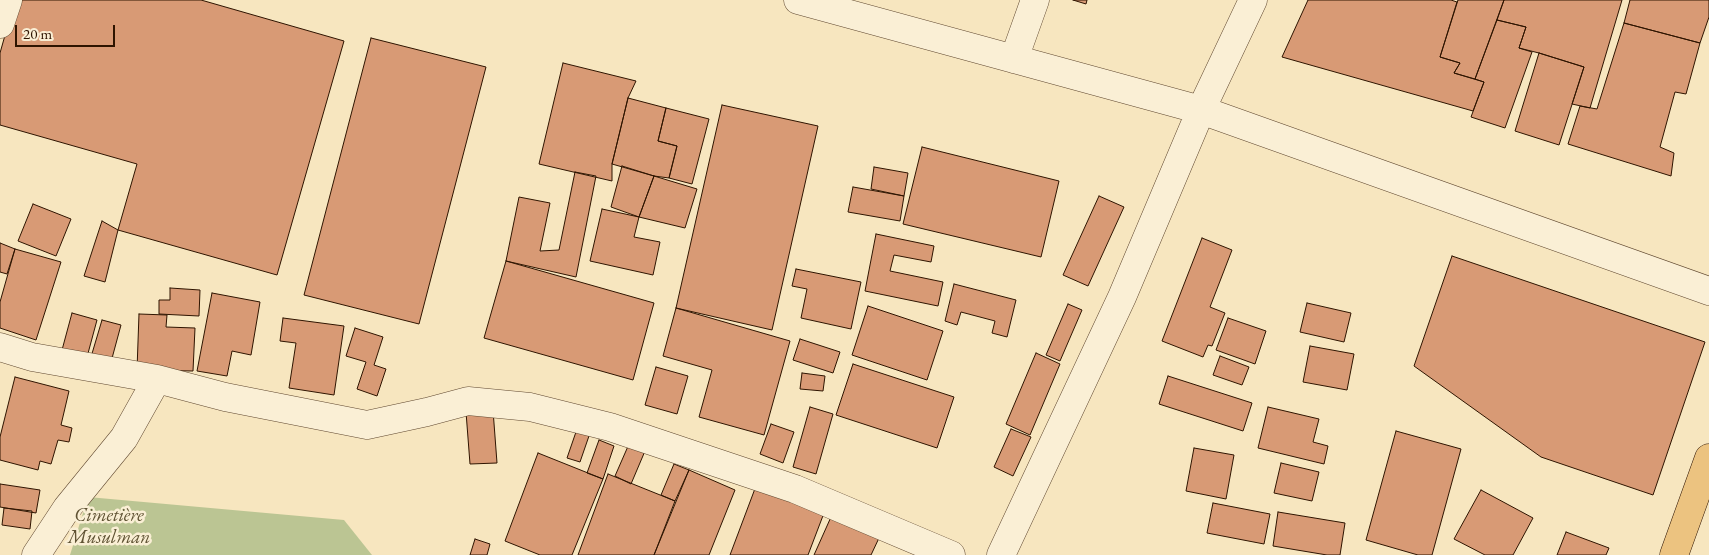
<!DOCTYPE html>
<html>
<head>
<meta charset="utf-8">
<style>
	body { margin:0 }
	#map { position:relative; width:1709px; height:555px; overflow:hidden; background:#f7e6bf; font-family:"EB Garamond",serif }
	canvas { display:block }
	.scale { position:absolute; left:15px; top:25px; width:100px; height:22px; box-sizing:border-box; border:2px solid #2e1400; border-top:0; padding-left:6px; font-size:15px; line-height:18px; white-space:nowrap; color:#2e1400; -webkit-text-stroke:4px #faefd5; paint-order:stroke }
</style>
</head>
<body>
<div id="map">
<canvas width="1709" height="555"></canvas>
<div class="scale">20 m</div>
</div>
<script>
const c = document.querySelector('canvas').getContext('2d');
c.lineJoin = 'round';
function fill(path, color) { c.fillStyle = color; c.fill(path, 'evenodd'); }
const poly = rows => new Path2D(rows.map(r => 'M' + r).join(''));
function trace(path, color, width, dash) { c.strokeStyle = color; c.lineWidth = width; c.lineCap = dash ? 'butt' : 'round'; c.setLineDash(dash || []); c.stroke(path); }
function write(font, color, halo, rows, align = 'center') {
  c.font = font + ' "EB Garamond",serif'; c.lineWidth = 5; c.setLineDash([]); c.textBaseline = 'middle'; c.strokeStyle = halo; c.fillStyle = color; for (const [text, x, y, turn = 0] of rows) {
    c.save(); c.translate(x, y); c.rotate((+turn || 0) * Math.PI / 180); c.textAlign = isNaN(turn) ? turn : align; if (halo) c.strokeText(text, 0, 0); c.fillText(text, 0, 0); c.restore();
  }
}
fill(poly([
	[88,497,344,520,372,555,70,555]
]), '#bbc593');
const building = poly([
	[15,0,201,0,344,41,277,275,118,230,137,164,0,125,0,53,15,0],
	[1073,0,1087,0,1086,4,1073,0],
	[1308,0,1451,0,1457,2,1440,57,1460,63,1454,73,1484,82,1473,111,1282,57,1308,0],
	[1458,0,1504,0,1475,79,1454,73,1460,63,1440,57,1458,0],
	[1504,0,1622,0,1590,108,1572,104,1584,67,1539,53,1519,48,1526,27,1497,20,1504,0],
	[1630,0,1709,0,1709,17,1700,43,1624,23,1630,0],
	[1497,20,1526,27,1519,48,1532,52,1505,128,1471,117,1484,82,1475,79,1497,20],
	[1624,23,1700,43,1686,94,1675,92,1660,147,1674,153,1671,176,1568,144,1580,106,1597,109,1624,23],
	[371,38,486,67,419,324,304,295,371,38],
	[1539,53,1584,67,1559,145,1515,131,1539,53],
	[563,63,636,81,628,98,612,164,612,181,539,164,563,63],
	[628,98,666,108,658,141,677,146,669,178,654,176,612,164,628,98],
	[722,105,818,126,772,330,676,308,722,105],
	[666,108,709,119,692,184,669,178,677,146,658,141,666,108],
	[922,147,1059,181,1041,257,903,224,922,147],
	[622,166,654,176,639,217,611,207,622,166],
	[874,167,908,173,904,196,871,189,874,167],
	[575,172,596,176,576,277,506,261,519,197,550,203,540,251,559,250,575,172],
	[654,176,697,189,685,228,639,217,654,176],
	[853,187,904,196,900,221,848,212,853,187],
	[1099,196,1124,207,1088,286,1063,275,1099,196],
	[33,204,71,219,56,256,18,241,33,204],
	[602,209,639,217,634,237,660,242,653,275,590,261,602,209],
	[102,221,118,230,105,282,84,276,102,221],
	[876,234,934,246,931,262,894,255,890,271,943,282,938,306,865,291,876,234],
	[1202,238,1232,250,1210,307,1225,313,1212,346,1208,345,1203,357,1162,341,1202,238],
	[0,243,15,249,7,274,0,272,0,243],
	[15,249,61,262,36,340,0,328,0,302,15,249],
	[1452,256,1705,342,1653,495,1541,457,1414,366,1452,256],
	[506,261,654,303,633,380,484,338,506,261],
	[796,269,861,282,851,329,801,318,807,289,792,286,796,269],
	[954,284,1016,300,1007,337,992,333,995,321,961,312,957,325,945,321,954,284],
	[170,288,200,290,199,316,159,314,159,300,170,300,170,288],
	[212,293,260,302,251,355,232,351,227,376,197,371,212,293],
	[1307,303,1351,313,1344,342,1300,332,1307,303],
	[1068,304,1082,310,1060,361,1046,355,1068,304],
	[868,306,943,331,927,380,852,355,868,306],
	[676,308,790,341,764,435,699,417,712,370,663,356,676,308],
	[72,313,97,320,87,357,62,350,72,313],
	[139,314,167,315,166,327,195,328,193,371,137,370,139,314],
	[283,318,344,326,334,395,289,388,296,343,280,341,283,318],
	[1228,318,1266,331,1255,364,1216,350,1228,318],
	[102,320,121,325,111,362,91,357,102,320],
	[355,328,383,337,374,365,386,369,377,396,357,389,366,362,346,356,355,328],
	[800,339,840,352,833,373,793,360,800,339],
	[1310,346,1354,354,1347,390,1303,382,1310,346],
	[1036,353,1060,364,1030,435,1006,424,1036,353],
	[1220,356,1249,367,1242,385,1213,375,1220,356],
	[853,364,954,397,937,448,836,415,853,364],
	[656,367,688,376,677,414,645,405,656,367],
	[802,373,825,376,823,391,800,389,802,373],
	[1168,376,1252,403,1243,431,1159,404,1168,376],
	[15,377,69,391,61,425,72,428,69,442,58,440,51,464,40,461,38,470,0,460,0,437,15,377],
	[810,407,833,414,816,474,793,467,810,407],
	[1268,407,1319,419,1313,442,1328,446,1324,464,1258,448,1268,407],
	[493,410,497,463,470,464,466,412,493,410],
	[771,424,794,432,783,463,760,454,771,424],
	[577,429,590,433,580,462,567,458,577,429],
	[1011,429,1031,437,1013,476,994,467,1011,429],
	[1396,431,1461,449,1432,555,1418,555,1366,540,1396,431],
	[599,440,614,446,603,479,587,473,599,440],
	[629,444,645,451,631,484,615,476,629,444],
	[1194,448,1234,455,1226,499,1186,491,1194,448],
	[538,453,603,479,572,555,540,555,505,541,538,453],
	[1281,463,1319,472,1312,501,1274,493,1281,463],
	[674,464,689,470,675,501,661,495,674,464],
	[689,470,735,490,709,555,654,555,689,470],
	[608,474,675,501,654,555,578,555,608,474],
	[0,484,40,490,36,513,0,507,0,484],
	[756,486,824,513,808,555,730,555,756,486],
	[1481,490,1533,518,1513,555,1485,555,1454,539,1481,490],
	[1213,503,1270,514,1264,544,1207,533,1213,503],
	[4,508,32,511,30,529,2,525,4,508],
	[1278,512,1345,523,1340,555,1327,555,1273,546,1278,512],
	[831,517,879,538,871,555,814,555,831,517],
	[1566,532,1609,548,1606,555,1557,555,1566,532],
	[475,539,490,544,487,555,470,555,475,539]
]);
fill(building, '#d89a75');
trace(building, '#2e1400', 1);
const street = poly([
	[798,0,1201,110,1709,291],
	[0,24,8,0],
	[1014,59,1035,0],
	[0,347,32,357,157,379,225,397,367,425,427,412,468,401,530,407,610,427,795,489,951,555],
	[36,555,67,508,124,438,157,379],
	[1001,555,1122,297,1201,110,1253,0]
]);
const highway = poly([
	[1674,555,1709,458]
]);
trace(street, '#604830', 29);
trace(highway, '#2e1400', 29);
trace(street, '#faefd5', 28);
trace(highway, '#ecc380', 28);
write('italic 19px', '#5f5233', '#faefd5', [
	["Cimetière",109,516],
	["Musulman",109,538]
]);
</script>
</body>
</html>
